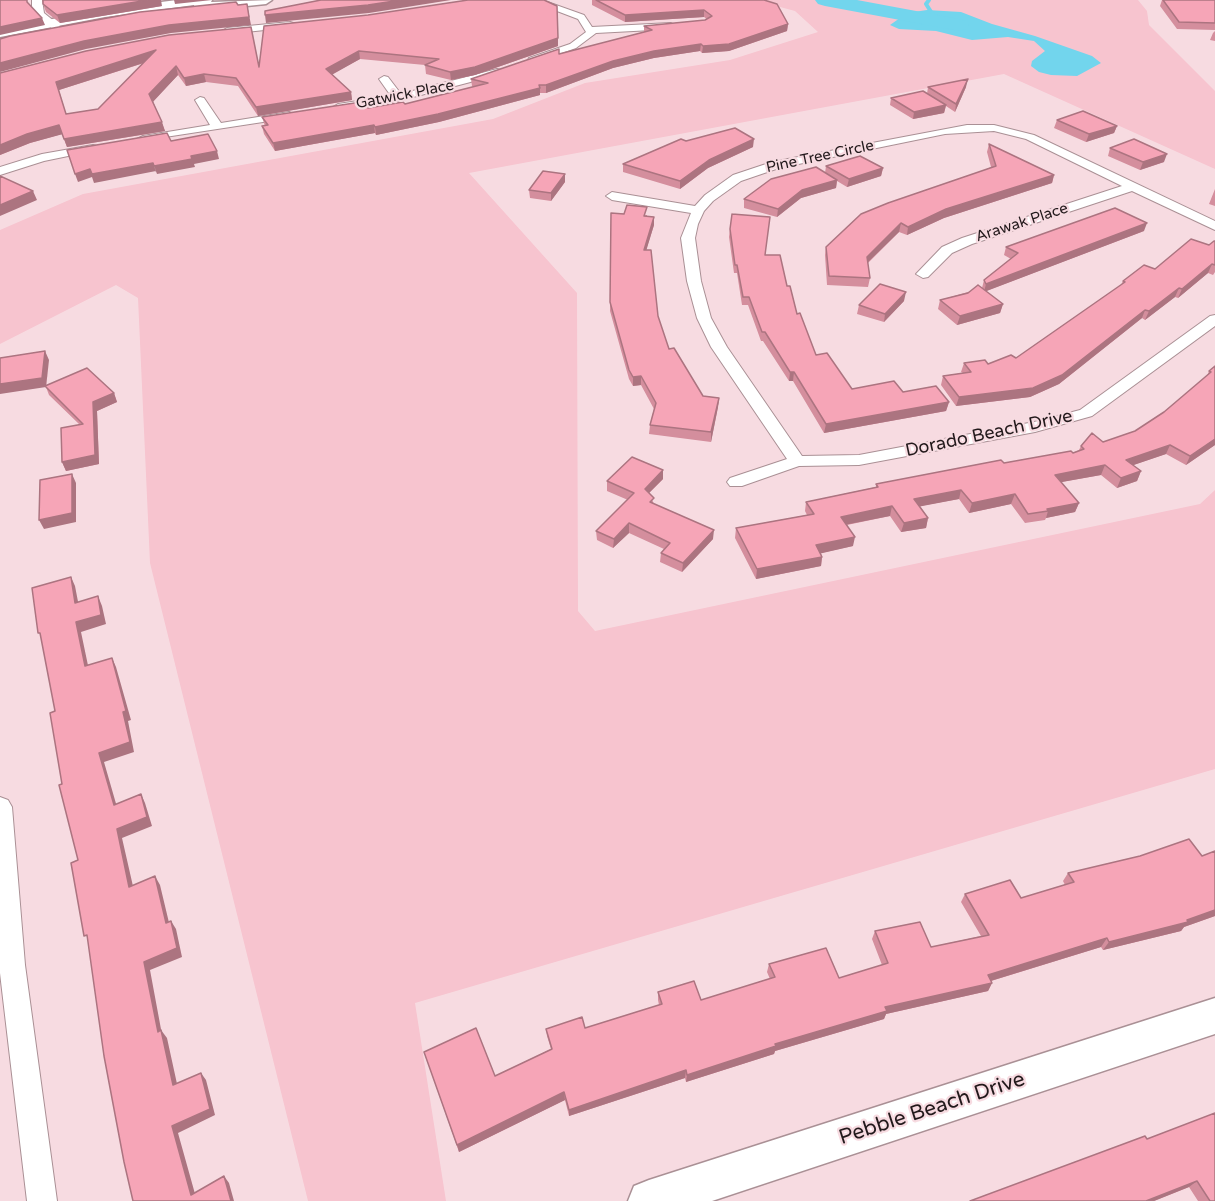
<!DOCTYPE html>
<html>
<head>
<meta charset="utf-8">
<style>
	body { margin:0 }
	canvas { display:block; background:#f7dbe1 }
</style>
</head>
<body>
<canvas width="1215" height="1201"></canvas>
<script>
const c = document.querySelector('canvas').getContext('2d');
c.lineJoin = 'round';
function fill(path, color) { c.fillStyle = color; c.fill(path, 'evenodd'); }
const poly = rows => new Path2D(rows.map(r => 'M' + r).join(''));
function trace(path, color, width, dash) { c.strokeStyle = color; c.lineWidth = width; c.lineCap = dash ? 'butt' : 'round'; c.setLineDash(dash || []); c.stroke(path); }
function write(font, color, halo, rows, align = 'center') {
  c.font = font + ' "Varela Round",sans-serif'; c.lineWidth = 4.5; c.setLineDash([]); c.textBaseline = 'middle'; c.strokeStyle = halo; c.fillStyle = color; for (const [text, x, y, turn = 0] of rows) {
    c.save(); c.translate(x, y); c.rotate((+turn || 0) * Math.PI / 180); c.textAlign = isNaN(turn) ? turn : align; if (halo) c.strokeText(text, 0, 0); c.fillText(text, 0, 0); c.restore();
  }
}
fill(poly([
	[754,0,1138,0,1147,11,1149,25,1215,91,1215,169,1004,74,469,173,577,293,578,611,595,631,1200,504,1215,490,1215,769,415,1003,446,1201,308,1201,150,563,138,298,116,285,0,344,0,230,83,194,493,119,585,83,730,60,818,32,795,11]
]), '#f7c4cf');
fill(poly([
	[927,10,961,12,992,24,1035,36,1092,56,1101,63,1077,76,1051,75,1039,72,1031,66,1032,61,1045,51,1034,41,1008,37,972,40,936,31,899,29,890,25,907,13]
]), '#72d5ed');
trace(poly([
	[929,0,926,4,935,18]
]), '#72d5ed', 4);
fill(poly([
	[815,0,857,0,959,19,966,21,969,25,966,29,959,31,825,6,818,4,815,0]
]), '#72d5ed');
const street = poly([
	[32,0,42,0,44,13,60,26,60,30,54,30,37,16,32,8,32,0],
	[528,0,542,0,584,15,592,27,671,23,676,26,671,29,596,33,576,48,533,63,528,60,529,58,570,44,586,32,578,19,528,0],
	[290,22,293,23,293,27,227,34,222,31,227,28,290,22],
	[497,69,501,70,501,74,398,101,338,110,333,107,338,104,391,96,379,79,384,76,388,77,401,94,497,69],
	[200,97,204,98,221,123,289,112,295,115,289,118,139,141,137,139,143,136,210,125,195,100,200,97],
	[967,125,994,125,1034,135,1215,221,1215,230,1132,191,972,244,952,253,928,277,923,278,916,274,942,247,962,238,1122,186,1026,139,994,131,945,134,779,168,741,181,713,201,704,211,698,224,695,238,701,281,711,318,727,347,802,456,859,455,1034,422,1080,410,1210,316,1215,315,1215,326,1092,416,1035,432,859,465,799,466,742,486,730,486,727,482,730,478,787,459,711,347,697,318,687,281,681,238,691,213,612,200,606,196,612,192,695,206,705,195,733,175,772,162,967,125],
	[93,145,97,146,97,150,44,161,0,175,0,167,42,154,93,145],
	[0,797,8,800,12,807,25,965,57,1201,27,1201,0,973,0,797]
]);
const secondary = poly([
	[177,0,212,0,211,2,272,0,266,4,199,11,195,10,194,5,105,17,0,37,0,29,105,9,177,0],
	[1215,998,1215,1034,712,1201,628,1201,634,1186,649,1180,1215,998]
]);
trace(street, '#aa9095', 2);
trace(secondary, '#aa9095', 3);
fill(street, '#fff');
fill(secondary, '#fff');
fill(poly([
	[592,0,764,0,788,24,787,31,729,51,702,53,700,51,654,58,613,68,546,93,540,93,540,95,439,122,376,135,375,133,275,151,264,134,262,126,265,126,262,117,368,108,405,104,474,87,472,86,471,79,644,32,644,26,705,20,707,19,704,17,625,22,592,5],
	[1162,0,1215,0,1215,30,1177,29,1160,6],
	[43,4,162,6,60,23,46,12],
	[264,26,558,46,475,75,451,80,426,74,425,65,360,59,332,74,351,92,352,100,258,116,238,86,206,82,186,86,178,75,153,101,165,131,67,147,62,134,30,143,0,155,0,73,86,51,259,67],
	[144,63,98,109,66,114,59,90],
	[1215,31,1215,41,1210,40,1213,33],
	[928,87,966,87,955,112,946,106,944,113,913,119,890,105,891,98,927,94],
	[1057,120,1117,126,1114,133,1086,142,1054,128],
	[686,141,753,147,708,168,680,189,623,172,623,164],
	[989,144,1054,175,1052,183,944,218,907,235,899,232,868,263,870,278,868,287,827,285,825,255,826,247,991,167,987,152],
	[1110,148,1164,162,1140,170,1108,156],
	[826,166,883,168,881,176,847,187,837,181,836,188,801,198,777,217,744,208,744,199,825,173],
	[565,182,551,201,530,198,529,190],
	[1215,189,1215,206,1209,204],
	[611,213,647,215,647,217,654,225,646,250,658,316,669,349,703,396,719,398,718,407,711,442,649,434,650,425,654,409,641,385,633,386,629,379,610,311],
	[730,229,765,255,787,286,797,314,816,355,852,389,903,392,949,402,946,411,824,433,793,381,789,381,763,341,761,341,748,305,742,305,737,273,734,273,729,237],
	[1144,231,986,291,1003,304,1000,313,957,325,938,309,940,300,982,288,984,280,1011,259,1004,255,1006,247],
	[1215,241,1215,272,1213,275,1208,273,1178,298,1175,297,1145,320,1142,318,1059,384,1030,397,956,406,941,385,943,376,963,373,961,372,964,363,988,364,1016,358,1121,285,1123,281,1155,269,1209,245],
	[904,301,884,322,857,314,859,305],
	[49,360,46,385,114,393,117,402,97,411,99,464,66,471,62,462,79,424,49,395,46,387],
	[1215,366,1215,445,1186,465,1166,454,1133,465,1141,471,1137,481,1117,488,1101,475,1061,482,1079,503,1075,512,1046,518,1045,520,1025,523,1011,504,969,513,959,499,920,506,928,518,926,528,901,532,890,516,847,525,853,546,821,553,822,557,821,566,756,579,735,538,736,528,807,515,805,511,806,502,876,487,876,484,1073,453,1079,450,1081,446,1103,442,1135,431,1164,412,1207,376,1209,371],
	[663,479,649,493,654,504,713,539,682,572,660,562,661,553,664,549,629,533,613,548,597,540,596,531,628,500,607,491,607,481],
	[1215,851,1215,916,1184,927,1181,931,1103,950,1101,947,991,981,992,983,988,991,886,1014,884,1019,775,1051,774,1054,686,1082,685,1078,569,1116,565,1100,459,1152,424,1052,495,1076,551,1049,547,1036,546,1029,585,1028,659,1005,658,1000,658,992,701,1000,770,979,767,972,769,964,839,978,882,965,872,939,875,931,931,947,981,936,961,902,965,894,1021,898,1065,885,1063,881,1068,873,1202,856],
	[1215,1113,1215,1201,1198,1201,1189,1187,1154,1201,970,1201,1147,1139]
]), '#d48e9d');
fill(poly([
	[148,0,161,0,162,6,60,23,57,15],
	[174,0,212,0,175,4],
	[401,0,451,0,369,13,266,23,265,15],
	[247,4,251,25,171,33,86,49,0,72,0,63,84,41],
	[704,10,704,17,625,22,625,15],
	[42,18,45,25,0,35,0,27],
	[788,24,787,31,729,51,702,53,703,46],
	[558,38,558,46,475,75,451,80,450,72],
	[701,44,700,51,654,58,613,68,546,93,546,85,613,61,654,51],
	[156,50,159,58,59,90,56,82],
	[359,51,360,59,328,77,326,69],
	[176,66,178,75,152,103,149,94],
	[204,74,206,82,186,86,184,78],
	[968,79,966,87,955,112,956,104],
	[540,88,540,95,439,122,376,135,375,127],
	[351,92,352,100,258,116,256,107],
	[946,105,944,113,913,119,914,112],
	[162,122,165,131,67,147,64,139],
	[59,125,63,134,30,143,0,155,0,145,27,134],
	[374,125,375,133,275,151,273,143],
	[1117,126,1114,133,1086,142,1089,134],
	[754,139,753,147,708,168,680,189,680,181,709,160],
	[217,151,219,159,194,164,195,167,157,174,154,166,191,156],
	[1167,154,1164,162,1140,170,1143,162],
	[153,163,156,171,94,183,92,177,78,182,75,174,90,169],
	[883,168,881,176,847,187,849,179],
	[565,174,565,182,551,201,551,193],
	[1054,175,1052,183,944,218,907,235,908,227,946,209],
	[837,180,836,188,801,198,777,217,778,209,802,190],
	[33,191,37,200,0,216,0,205],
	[654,217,654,225,644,258,644,250],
	[901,223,899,232,865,265,867,257],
	[1147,223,1144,231,984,292,986,284],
	[1212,264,1208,273,1178,298,1182,289],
	[1179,288,1175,297,1145,320,1149,311],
	[906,292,904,301,884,322,885,314],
	[1003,304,1000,313,957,325,960,316],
	[1145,310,1142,318,1059,384,1030,397,956,406,959,397],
	[45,351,49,360,46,387,0,394,0,384],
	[790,372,794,372,793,381,789,381],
	[641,376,641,385,633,386,633,377],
	[114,393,117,402,97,411,99,464,66,471,62,462,95,455,93,402],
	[719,398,718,407,711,442,711,432],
	[949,402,946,411,824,433,826,424],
	[1215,439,1215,445,1186,465,1190,456],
	[1170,445,1166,454,1122,469,1126,460],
	[1105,465,1101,475,1051,484,1055,475],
	[663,470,663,479,644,498,645,489],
	[1141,471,1137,481,1117,488,1121,478],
	[72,474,76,483,76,522,44,529,39,520],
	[961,490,959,499,912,508,914,499],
	[1015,494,1011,504,969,513,972,503],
	[1079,503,1075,512,1046,518,1048,511,1047,509],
	[892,506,890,516,839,526,841,517],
	[928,518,926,528,901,532,904,523],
	[629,523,629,533,613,548,614,539],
	[714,530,713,539,682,572,683,563],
	[855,537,853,546,814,555,816,545],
	[822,557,821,566,756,579,757,569],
	[71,577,75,586,80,612,75,603],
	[98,596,102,606,106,624,81,632,90,675,85,666,76,622],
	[112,658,116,667,131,720,128,721,134,752,104,762,119,814,114,805,99,753],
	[141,794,145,803,152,826,122,838,135,895,129,887,117,829],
	[155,876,160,885,171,931,166,923],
	[1215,910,1215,916,1184,927,1181,931,1103,950,1109,942,1187,920],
	[171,921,176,929,182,957,150,970,163,1040,158,1032,144,962],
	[1107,938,1101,947,984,983,988,975],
	[992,983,988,991,886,1014,884,1019,775,1051,774,1054,686,1082,687,1075,775,1044,885,1007],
	[161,1030,167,1038,179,1093,173,1085],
	[686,1070,685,1078,569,1116,569,1110],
	[201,1073,206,1080,215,1115,178,1133,197,1201,191,1195,172,1126],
	[564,1092,565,1100,459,1152,457,1145],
	[224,1176,229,1183,234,1201,231,1201],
	[1197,1181,1189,1187,1154,1201,1146,1201]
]), '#ac7480');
const building = poly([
	[0,0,27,0,27,2,42,18,0,27,0,0],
	[43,0,148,0,57,15,43,4,43,0],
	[321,0,401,0,368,5,265,15,265,11,321,0],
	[468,0,544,0,557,6,558,38,475,67,450,72,425,65,439,59,359,51,326,69,351,92,256,107,236,78,204,74,184,78,176,66,149,94,162,122,64,139,59,125,27,134,0,145,0,73,86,51,169,35,251,27,259,67,264,26,368,15,468,0],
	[156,50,98,109,66,114,56,82,156,50],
	[596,0,764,0,777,4,788,24,729,44,703,46,701,44,654,51,613,61,546,85,539,85,540,88,438,114,375,127,374,125,273,143,262,126,268,125,262,117,361,102,368,108,403,102,405,104,488,83,471,79,559,49,559,54,652,30,644,26,705,20,712,16,704,10,625,15,596,0],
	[1163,0,1215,0,1215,23,1179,22,1163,0],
	[236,2,238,5,247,4,249,17,169,25,84,41,0,63,0,39,10,36,140,12,236,2],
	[968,79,956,104,928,87,968,79],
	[923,91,946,105,914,112,891,98,923,91],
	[1083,111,1117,126,1089,134,1057,120,1083,111],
	[735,128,754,139,709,160,680,181,623,164,681,139,686,141,735,128],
	[167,133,171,141,208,134,217,151,191,156,192,159,154,166,153,163,92,174,90,169,75,174,67,150,167,133],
	[1134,139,1167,154,1143,162,1110,148,1134,139],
	[989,144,1054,175,946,209,908,227,901,223,867,257,870,278,829,276,826,247,861,214,888,203,996,166,989,144],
	[860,156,883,168,849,179,826,166,860,156],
	[816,167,837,180,802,190,778,209,744,199,771,179,816,167],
	[543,171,565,174,551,193,529,190,543,171],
	[0,176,33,191,0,205,0,176],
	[627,205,647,207,644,216,654,217,644,250,651,250,658,316,669,349,674,348,703,396,719,398,711,432,650,425,656,403,641,376,633,377,629,370,610,302,611,213,624,214,627,205],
	[1115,208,1147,223,986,284,984,280,1018,253,1006,247,1115,208],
	[732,214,770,217,765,255,780,255,787,286,790,286,797,314,800,313,816,355,827,353,852,389,894,381,903,392,936,386,949,402,826,424,794,372,790,372,765,332,762,332,749,297,743,297,737,265,735,265,730,229,732,214],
	[1191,239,1209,245,1214,241,1215,241,1215,265,1212,264,1182,289,1179,288,1149,311,1145,310,1062,375,1033,388,959,397,943,376,971,372,964,363,985,360,988,364,1011,355,1016,358,1125,282,1123,281,1144,265,1155,269,1191,239],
	[880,284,906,292,885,314,859,305,880,284],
	[978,285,1003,304,960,316,940,300,968,293,978,285],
	[45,351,42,378,0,384,0,358,45,351],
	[1215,366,1215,439,1190,456,1170,445,1126,460,1141,471,1121,478,1105,465,1055,475,1079,503,1047,509,1048,511,1028,514,1015,494,972,503,961,490,914,499,928,518,904,523,892,506,841,517,855,537,816,545,822,557,757,569,736,528,814,514,806,502,878,487,876,484,1001,460,1004,463,1071,451,1073,453,1084,449,1081,446,1092,433,1103,442,1135,431,1164,412,1211,372,1209,371,1215,366],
	[87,368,114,393,93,402,95,455,62,462,61,428,83,424,45,386,87,368],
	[632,457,663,470,645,489,654,498,650,502,714,530,683,563,661,553,670,543,629,523,614,539,596,531,634,493,607,481,632,457],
	[72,474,72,513,39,520,40,480,72,474],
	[71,577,75,603,98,596,101,615,76,622,85,666,112,658,126,711,123,712,130,742,99,753,114,805,141,794,147,817,117,829,129,887,155,876,166,923,171,921,177,948,144,962,158,1032,161,1030,173,1085,201,1073,210,1109,172,1126,191,1195,224,1176,231,1201,133,1201,124,1162,104,1056,87,935,84,936,71,863,78,860,59,785,62,784,50,713,55,711,40,633,38,633,32,588,71,577],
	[1189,839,1202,856,1215,851,1215,910,1187,920,1188,922,1109,942,1107,938,988,975,992,983,885,1007,887,1011,775,1044,776,1046,687,1075,686,1070,569,1110,564,1092,457,1145,424,1052,476,1028,495,1076,552,1049,546,1029,582,1017,585,1028,662,1004,658,992,694,981,701,1000,775,977,769,964,826,948,839,978,888,963,875,931,920,922,931,947,989,935,965,894,1010,880,1021,898,1074,882,1068,873,1140,856,1189,839],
	[1215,1113,1215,1201,1210,1201,1197,1181,1146,1201,970,1201,1145,1136,1147,1139,1215,1113]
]);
fill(building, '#f6a5b7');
trace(building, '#ac7480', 1.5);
write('15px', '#22191b', '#f7dbe1', [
	["Gatwick Place",405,95,-11],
	["Pine Tree Circle",820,157,-12],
	["Arawak Place",1022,223,-18]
]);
write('18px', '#22191b', '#f7dbe1', [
	["Dorado Beach Drive",989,434,-12]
]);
write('21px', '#22191b', '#f7dbe1', [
	["Pebble Beach Drive",932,1109,-18]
]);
</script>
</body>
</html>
